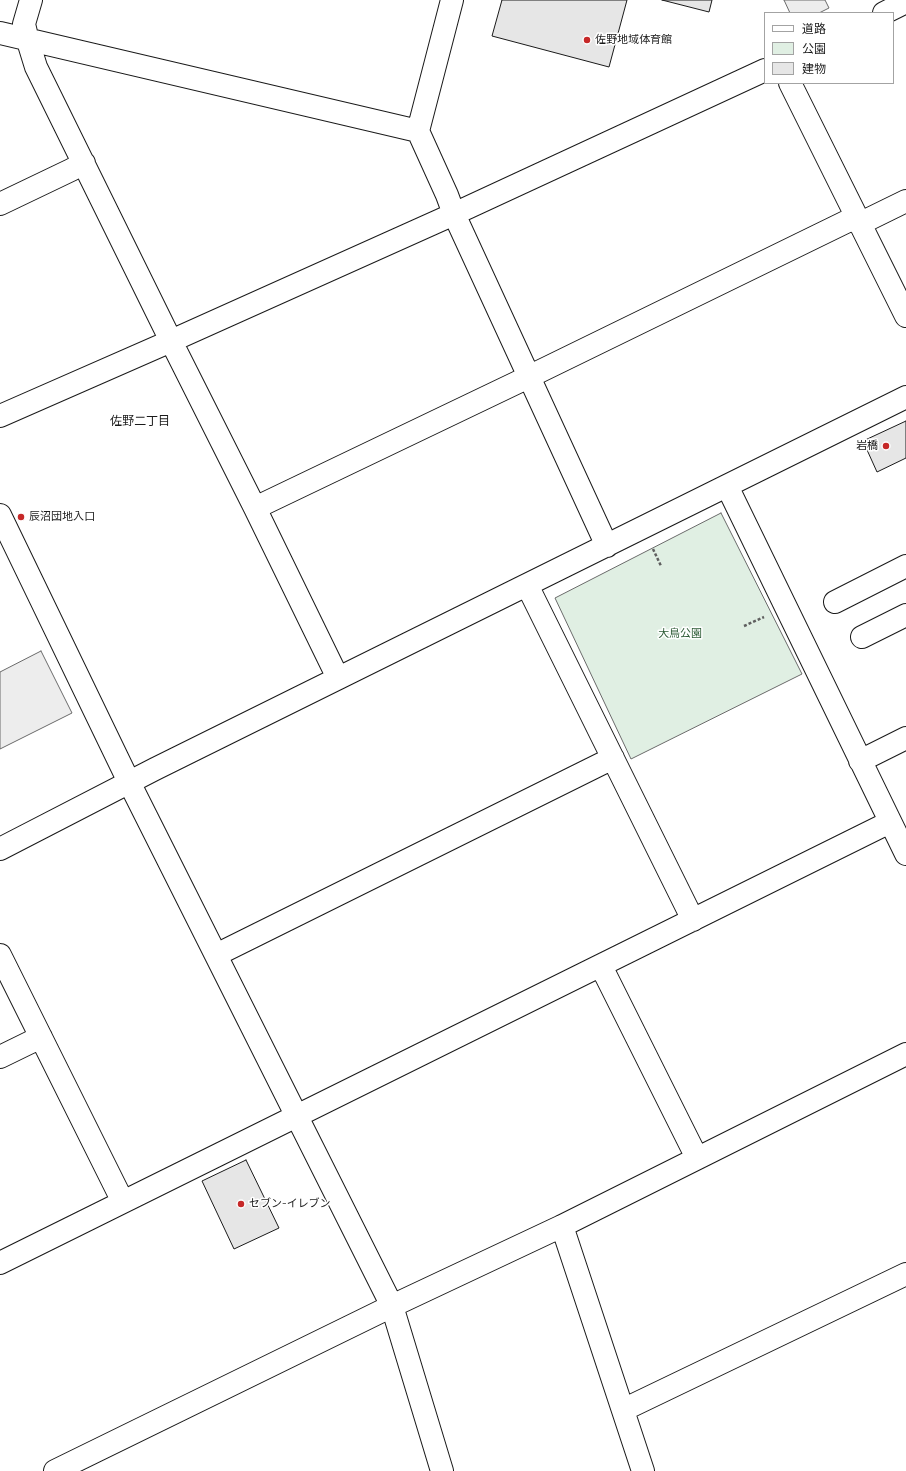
<!DOCTYPE html>
<html>
<head>
<meta charset="utf-8">
<style>
	body { margin:0 }
	#map { position:relative; width:906px; height:1471px; overflow:hidden; background:#fff; font-family:Manrope,"Noto Sans JP",sans-serif }
	canvas { display:block }
	.legend { position:absolute; left:764px; top:12px; width:130px; height:72px; box-sizing:border-box; background:#fff; border:1px solid #a3a3a3; margin:0; padding:5px 7px; list-style:none; font-size:12px; color:#1a1a1a }
	.legend li { display:flex; align-items:center; gap:8px; height:20px }
	.legend b { width:20px; border:1px solid #a3a3a3 }
</style>
</head>
<body>
<div id="map">
<canvas width="906" height="1471"></canvas>
<ul class="legend">
<li><b style="height:5px;background:#fff"></b>道路</li>
<li><b style="height:11px;background:#e0efe3"></b>公園</li>
<li><b style="height:11px;background:#e6e6e6"></b>建物</li>
</ul>
</div>
<script>
const c = document.querySelector('canvas').getContext('2d');
c.lineJoin = 'round';
function fill(path, color) { c.fillStyle = color; c.fill(path, 'evenodd'); }
const poly = rows => new Path2D(rows.map(r => 'M' + r).join(''));
function trace(path, color, width, dash) { c.strokeStyle = color; c.lineWidth = width; c.lineCap = dash ? 'butt' : 'round'; c.setLineDash(dash || []); c.stroke(path); }
function write(font, color, halo, rows, align = 'center') {
  c.font = font + ' Manrope,"Noto Sans JP",sans-serif'; c.lineWidth = 3; c.setLineDash([]); c.textBaseline = 'middle'; c.strokeStyle = halo; c.fillStyle = color; for (const [text, x, y, turn = 0] of rows) {
    c.save(); c.translate(x, y); c.rotate((+turn || 0) * Math.PI / 180); c.textAlign = isNaN(turn) ? turn : align; if (halo) c.strokeText(text, 0, 0); c.fillText(text, 0, 0); c.restore();
  }
}
const green = poly([
	[721,513,802,674,631,759,555,598,721,513]
]);
fill(green, '#e0efe3');
trace(green, '#6a6a6a', 1);
const parking = poly([
	[784,0,825,0,829,8,819,13,790,13,784,0],
	[41,651,72,713,0,749,0,672,41,651]
]);
fill(parking, '#ededed');
trace(parking, '#6a6a6a', 1);
const building = poly([
	[502,0,627,0,609,67,492,36,502,0],
	[662,0,712,0,709,12,662,0],
	[906,421,906,458,877,472,863,441,906,421],
	[246,1160,279,1228,234,1249,202,1181,246,1160]
]);
fill(building, '#e6e6e6');
trace(building, '#1a1a1a', 1);
const minor = poly([
	[31,0,24,24,28,41,36,67,171,341,255,508,338,678],
	[452,0,418,131,447,195,454,214,607,546],
	[884,13,906,2],
	[0,33,418,131],
	[790,83,906,316],
	[0,204,71,170,84,163],
	[859,224,906,201],
	[0,416,171,341,454,214,765,70],
	[727,486,906,854],
	[255,508,516,383,856,217],
	[0,515,129,782,392,1306,442,1471],
	[527,585,693,920],
	[835,602,906,566],
	[862,637,906,615],
	[860,761,906,738],
	[0,849,155,769,906,397],
	[0,955,123,1202],
	[216,955,613,758],
	[601,966,697,1158],
	[0,1057,41,1037],
	[562,1226,643,1471],
	[0,1263,890,822],
	[623,1410,906,1274],
	[55,1471,392,1306,562,1226,906,1054]
]);
trace(minor, '#1a1a1a', 24);
trace(poly([
	[653,549,661,566],
	[744,626,764,617]
]), '#5f5f5f', 2.5, [3, 2]);
trace(minor, '#fff', 22);
for (const [x, y, r, color] of [
	[587,40,4,"#c62828"],
	[886,446,4,"#c62828"],
	[21,517,4,"#c62828"],
	[241,1204,4,"#c62828"]
]) { const dot = new Path2D(); dot.arc(x, y, r, 0, 2 * Math.PI); c.fillStyle = color; c.fill(dot); trace(dot, '#fff', 1.5); }
write('11px', '#1a1a1a', '#fff', [
	["佐野地域体育館",595,40],
	["岩橋",878,446,"right"],
	["辰沼団地入口",29,517],
	["セブン-イレブン",249,1204]
], 'left');
write('11px', '#2b5a34', '#fff', [
	["大鳥公園",680,634]
]);
write('12px', '#1a1a1a', '#fff', [
	["佐野二丁目",140,422]
]);
</script>
</body>
</html>
